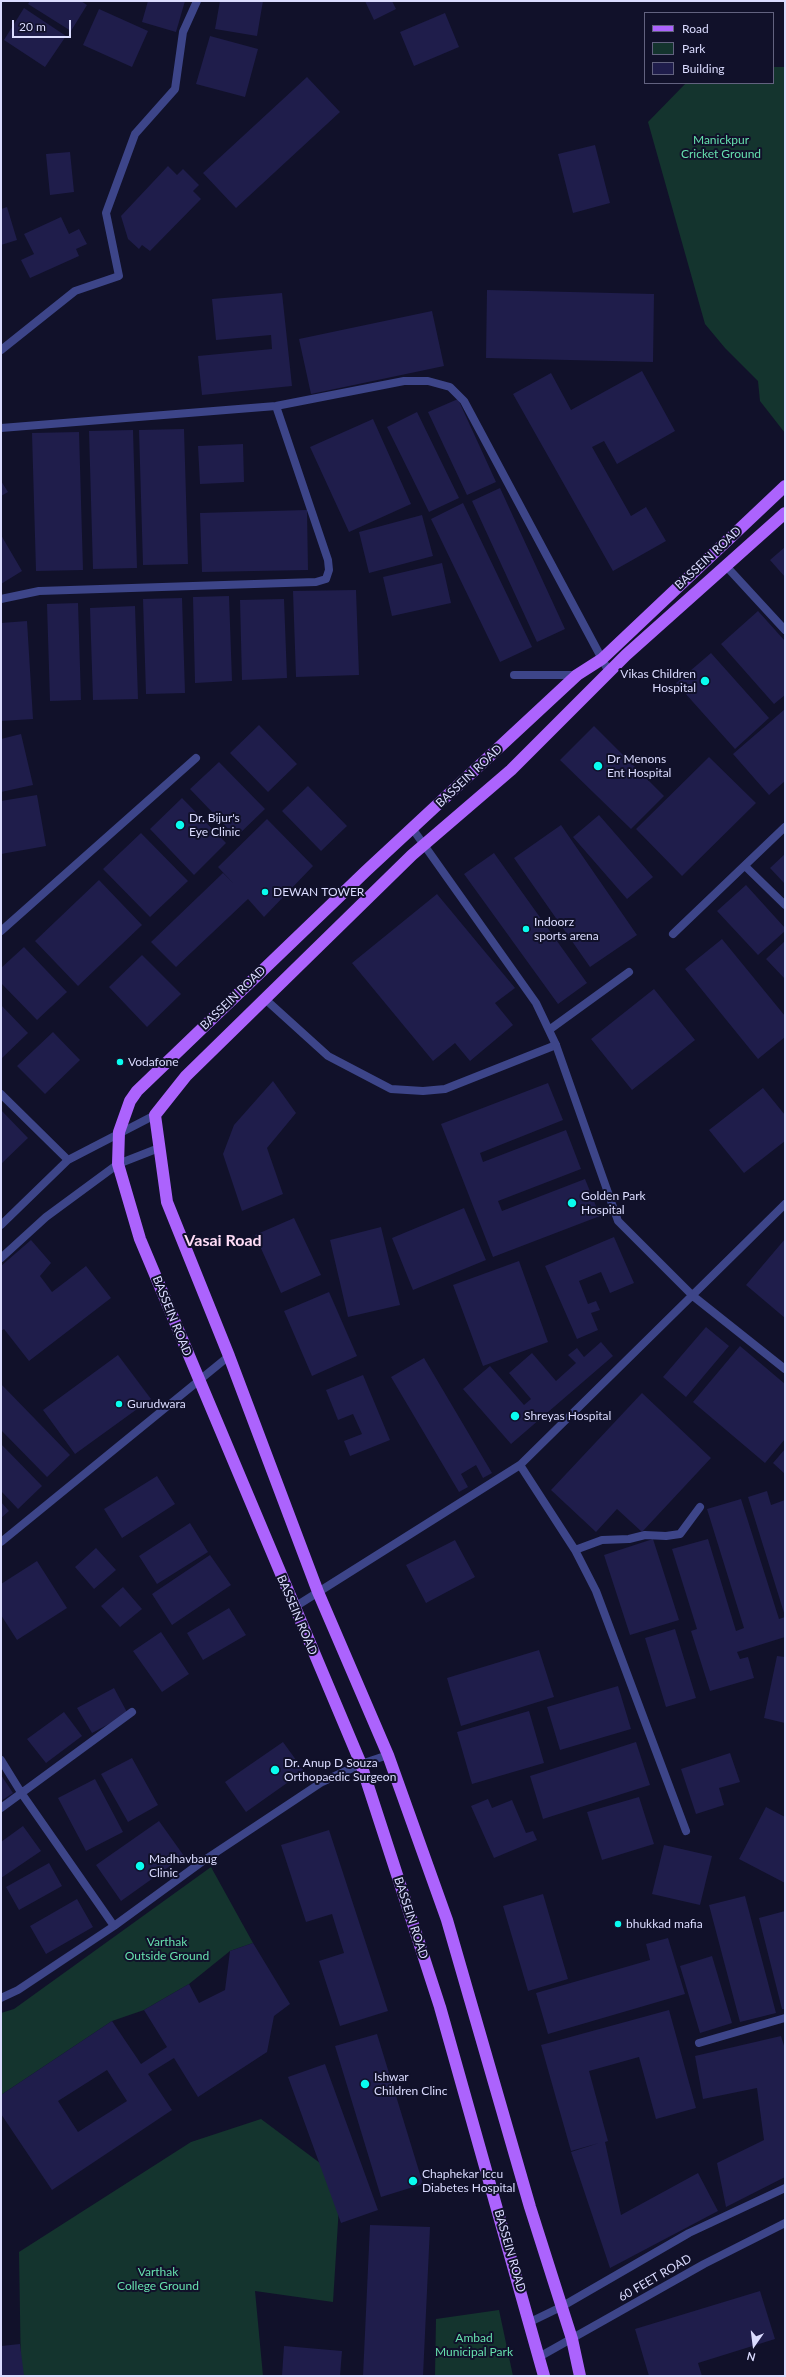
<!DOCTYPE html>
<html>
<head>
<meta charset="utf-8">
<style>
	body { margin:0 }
	#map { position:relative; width:786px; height:2377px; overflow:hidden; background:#11112a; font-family:Lato,sans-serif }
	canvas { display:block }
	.frame { position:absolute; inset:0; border:2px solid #dbdcff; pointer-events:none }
	.legend { position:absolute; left:644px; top:12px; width:130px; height:72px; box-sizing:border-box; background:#11112a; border:1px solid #62627f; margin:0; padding:5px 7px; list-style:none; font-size:12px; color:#dbdcff }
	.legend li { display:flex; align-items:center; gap:8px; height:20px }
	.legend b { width:20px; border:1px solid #62627f }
	.north { position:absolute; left:734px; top:2325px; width:40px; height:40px; -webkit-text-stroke:3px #11112a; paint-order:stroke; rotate:194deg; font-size:11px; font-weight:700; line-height:16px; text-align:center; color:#dbdcff }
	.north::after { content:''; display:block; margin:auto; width:14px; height:18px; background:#dbdcff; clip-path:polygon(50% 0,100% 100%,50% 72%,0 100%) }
	.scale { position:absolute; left:12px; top:20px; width:59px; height:18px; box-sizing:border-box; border:2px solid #dbdcff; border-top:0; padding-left:5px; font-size:12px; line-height:14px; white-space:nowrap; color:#dbdcff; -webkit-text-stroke:3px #11112a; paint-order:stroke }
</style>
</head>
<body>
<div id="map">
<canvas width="786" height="2377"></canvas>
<div class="frame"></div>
<ul class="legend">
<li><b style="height:5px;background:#ac63fd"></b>Road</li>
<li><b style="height:11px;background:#14342e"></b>Park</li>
<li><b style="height:11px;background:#1f1d4b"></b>Building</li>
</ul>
<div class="north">N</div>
<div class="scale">20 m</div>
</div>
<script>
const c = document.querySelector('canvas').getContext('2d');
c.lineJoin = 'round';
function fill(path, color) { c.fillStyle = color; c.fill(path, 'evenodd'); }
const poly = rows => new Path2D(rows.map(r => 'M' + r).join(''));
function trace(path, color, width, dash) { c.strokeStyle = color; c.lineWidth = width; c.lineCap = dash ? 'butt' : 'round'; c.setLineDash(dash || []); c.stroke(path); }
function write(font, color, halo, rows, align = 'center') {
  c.font = font + ' Lato,sans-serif'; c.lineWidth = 4; c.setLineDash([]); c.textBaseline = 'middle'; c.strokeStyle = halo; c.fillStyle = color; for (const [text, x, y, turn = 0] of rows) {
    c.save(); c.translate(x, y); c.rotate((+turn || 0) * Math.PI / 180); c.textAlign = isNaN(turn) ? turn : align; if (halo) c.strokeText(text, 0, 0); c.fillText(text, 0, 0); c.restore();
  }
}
fill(poly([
	[773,67,785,67,785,433,760,401,758,381,725,348,705,324,648,122,686,83,773,83],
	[211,1867,253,1943,230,1951,189,1984,144,2010,112,2021,1,2095,1,2013,14,2009],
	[261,2119,320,2163,339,2206,333,2302,255,2291,263,2376,21,2376,19,2252,191,2142],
	[499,2310,513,2376,435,2376,436,2319]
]), '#14342e');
fill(poly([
	[30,1,81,1,87,5,71,31,28,4],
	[148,1,185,1,176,32,142,22],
	[220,1,263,1,257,36,215,29],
	[365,1,392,1,396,9,374,20],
	[24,8,66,36,45,67,4,40],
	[99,9,148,31,132,67,83,45],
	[445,13,459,47,414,66,400,32],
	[210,36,258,49,245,97,196,84],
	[307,77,340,112,236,208,203,173],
	[595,145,610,203,573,213,558,154],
	[70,152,74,192,50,195,46,154],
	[168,166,177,175,183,169,199,185,193,191,201,199,150,251,142,245,139,249,128,239,121,216],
	[7,207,17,240,1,245,1,209],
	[61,217,69,234,79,229,87,244,76,249,79,256,30,278,21,260,34,254,24,234],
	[487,290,654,294,653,362,486,358],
	[282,293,292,386,202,395,198,356,272,349,271,335,216,340,212,299],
	[432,311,444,366,311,394,299,339],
	[642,371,675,431,617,464,604,441,592,447,631,516,646,507,666,541,613,571,513,394,551,373,571,410],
	[458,399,496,482,467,495,428,412],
	[417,412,459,498,429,512,387,427],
	[373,419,411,504,349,532,310,447],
	[184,429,188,564,143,565,139,430],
	[133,430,137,568,93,569,89,431],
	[79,432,83,570,36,571,32,433],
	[243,444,244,482,200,484,198,446],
	[1,481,8,492,1,496],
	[500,488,565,629,537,642,472,501],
	[463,503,532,647,500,662,431,519],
	[307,510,308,570,202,572,200,513],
	[422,515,433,556,369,573,359,532],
	[1,535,22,571,1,584],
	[785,547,785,577,770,560],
	[442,563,451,603,392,616,383,577],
	[356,590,359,675,296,677,293,591],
	[229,596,232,681,195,683,193,597],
	[182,598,185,693,146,694,143,599],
	[284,599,287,678,242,680,240,600],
	[78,603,81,700,50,701,47,604],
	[135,606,138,699,93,700,90,608],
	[758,611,785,641,785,695,774,704,721,644],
	[27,621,33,719,1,721,1,623],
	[711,653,769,718,735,749,676,683],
	[785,709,785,781,769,795,733,754],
	[259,725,297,764,268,792,230,753],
	[594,726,664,796,631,829,560,760],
	[21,734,33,785,1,792,1,739],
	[709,757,756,803,682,876,636,829],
	[219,762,265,809,236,837,190,789],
	[308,786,347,826,321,851,282,811],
	[37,795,46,846,1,854,1,801],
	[182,798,226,843,194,875,150,829],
	[599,815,653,877,627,899,573,837],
	[267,819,313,866,264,917,248,899,176,967,151,942,223,873,233,883,218,867],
	[561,825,637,935,590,967,514,858],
	[141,833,188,881,150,917,103,869],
	[494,853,587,983,558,1004,464,874],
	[785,854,785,884,770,868],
	[99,880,142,925,78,986,35,941],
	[746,885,785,928,785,931,758,955,717,911],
	[437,894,515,988,495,1003,513,1025,470,1061,455,1043,433,1061,352,963],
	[722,939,785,1016,785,1037,758,1059,685,969],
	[785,941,785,979,766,959],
	[24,947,67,992,37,1020,1,983,1,968],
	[142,955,181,994,147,1027,109,987],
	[654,989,695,1040,632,1090,591,1039],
	[1,1005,28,1033,2,1058,1,1057],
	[53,1032,80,1060,45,1094,17,1066],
	[273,1081,296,1113,267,1148,283,1194,242,1211,223,1154,234,1125],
	[548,1083,563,1120,480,1153,483,1162,566,1130,581,1169,498,1201,502,1211,585,1179,600,1216,493,1257,441,1124],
	[763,1088,785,1115,785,1141,744,1173,709,1130],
	[1,1110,28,1138,1,1164],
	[464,1208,486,1260,413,1290,392,1238],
	[294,1218,321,1275,281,1293,255,1235],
	[381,1227,400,1305,348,1317,330,1240],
	[614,1237,634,1283,610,1293,601,1272,579,1281,588,1304,596,1301,600,1310,591,1313,598,1330,577,1339,545,1266],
	[785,1239,785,1318,746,1285],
	[31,1240,51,1263,40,1276,52,1292,86,1266,111,1298,29,1361,4,1329,1,1331,1,1266],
	[519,1261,548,1342,483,1366,453,1285],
	[329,1292,357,1356,312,1376,284,1311],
	[706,1327,729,1346,686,1397,663,1377],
	[601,1342,613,1356,511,1444,463,1389,490,1366,524,1405,531,1399,509,1373,532,1353,556,1381,576,1363,568,1355,577,1348,584,1357],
	[740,1346,785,1384,785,1439,765,1463,693,1402],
	[118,1355,151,1399,75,1454,43,1410],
	[424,1358,492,1473,483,1478,476,1465,461,1474,468,1487,459,1492,391,1377],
	[363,1375,390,1440,350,1456,344,1441,362,1434,353,1414,338,1420,326,1390],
	[1,1384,70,1455,47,1477,1,1430],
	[642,1393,711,1458,642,1532,617,1509,596,1532,551,1490],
	[1,1444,42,1486,18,1509,1,1491],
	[785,1449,785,1474,773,1463],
	[157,1476,175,1504,122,1538,104,1509],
	[767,1491,771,1505,785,1500,785,1616,748,1497],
	[741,1499,779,1619,785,1617,785,1637,737,1652,740,1659,748,1657,754,1678,710,1691,691,1631,697,1629,672,1549,708,1539,736,1631,744,1628,707,1509],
	[1,1502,9,1511,1,1518],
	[190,1523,208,1552,157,1584,139,1556],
	[653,1539,679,1620,630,1635,604,1555],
	[455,1540,475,1577,426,1603,406,1565],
	[96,1548,116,1570,94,1589,75,1567],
	[210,1555,231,1585,172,1625,152,1594],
	[37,1561,67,1608,17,1640,1,1615,1,1584],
	[123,1587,142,1609,120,1627,101,1606],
	[229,1608,246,1635,203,1660,187,1633],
	[675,1629,696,1698,666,1707,645,1638],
	[161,1632,189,1674,162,1692,133,1651],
	[539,1650,554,1697,461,1726,447,1678],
	[777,1656,785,1657,785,1723,764,1718],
	[618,1686,631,1729,560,1750,547,1707],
	[114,1688,128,1714,92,1733,77,1708],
	[529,1711,544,1763,472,1784,457,1732],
	[64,1712,82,1736,46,1763,27,1739],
	[283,1742,304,1771,246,1812,225,1782],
	[636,1742,650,1785,543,1819,530,1776],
	[730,1753,740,1782,719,1788,724,1805,696,1814,681,1769],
	[132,1758,158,1805,128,1822,101,1774],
	[1,1775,13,1793,1,1801],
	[95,1779,123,1832,86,1851,58,1798],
	[639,1797,654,1844,602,1860,587,1812],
	[488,1799,492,1808,512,1800,526,1833,533,1831,537,1840,494,1858,471,1806],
	[766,1807,785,1817,785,1883,739,1859],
	[159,1821,184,1856,121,1901,96,1865],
	[23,1826,41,1851,1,1878,1,1842],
	[329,1830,388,2011,340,2026,319,1961,344,1953,332,1914,306,1922,281,1845],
	[664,1845,712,1856,700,1905,652,1894],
	[49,1863,62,1886,19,1910,6,1887],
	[543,1894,568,1979,528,1991,503,1906],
	[745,1896,776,2013,740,2022,709,1905],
	[77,1899,93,1927,46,1954,30,1926],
	[785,1911,785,2009,782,2009,759,1918],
	[668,1938,685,1994,548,2034,536,1993,650,1960,646,1944],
	[253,1943,290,2004,274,2016,267,2052,198,2097,174,2058,148,2074,172,2110,52,2190,1,2114,1,2095,112,2021,141,2064,167,2047,144,2010,189,1984,199,2003,225,1990,230,1951],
	[107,2070,127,2101,78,2132,58,2101],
	[712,1956,732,2023,700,2033,680,1966],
	[669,2010,696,2108,656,2119,639,2057,589,2071,608,2141,605,2142,621,2215,698,2173,718,2211,610,2268,571,2152,599,2143,571,2151,541,2045],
	[377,2034,423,2184,381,2197,335,2046],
	[781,2036,785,2049,785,2177,726,2207,717,2163,764,2140,757,2088,703,2099,695,2056],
	[325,2064,378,2210,341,2223,288,2077],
	[370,2225,430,2227,423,2376,363,2376],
	[760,2291,775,2339,698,2363,702,2376,649,2376,635,2329],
	[20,2344,24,2376,1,2376,1,2346],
	[284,2346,342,2351,340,2376,282,2376]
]), '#1f1d4b');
trace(poly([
	[265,999,328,1056,391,1089,423,1091,445,1089,556,1045]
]), '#3d4589', 8);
trace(poly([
	[1,350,75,291,119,276,106,213,135,134,175,89,183,32,197,1],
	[1,428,276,406,404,381,428,381,450,387,464,401,609,672],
	[726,566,785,630],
	[1,599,39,591,316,582,326,579,329,570,328,560,276,406],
	[514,675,577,675],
	[412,828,536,1003,556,1045,618,1221,693,1296,785,1369],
	[745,866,785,905],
	[1,931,196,758],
	[673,934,785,827],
	[549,1030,629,972],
	[1,1094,68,1160],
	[1,1225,68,1160,155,1115],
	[1,1258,46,1217,118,1164,159,1148],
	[520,1465,575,1550,596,1591,686,1831],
	[1,1542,229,1356],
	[575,1550,602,1540,629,1539,645,1535,666,1536,680,1534,700,1507],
	[293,1608,520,1465,785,1204],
	[1,1760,22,1794,114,1926],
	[1,1808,132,1712],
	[1,1998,18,1990,114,1926,203,1861,322,1782,361,1764,388,1755],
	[699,2043,785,2018],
	[530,2322,561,2307,689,2233,785,2188],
	[539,2357,704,2264,785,2223]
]), '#3d4589', 8);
trace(poly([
	[544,2376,440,2007,361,1764,140,1239,118,1164,119,1132,130,1101,137,1091,366,871,577,675,602,659,785,486],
	[580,2376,572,2339,530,2207,447,1920,388,1755,318,1592,229,1356,167,1202,155,1115,186,1076,412,855,511,770,626,655,785,513]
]), '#ac63fd', 12);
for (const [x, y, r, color] of [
	[705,681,5,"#09fcef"],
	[598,766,5,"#09fcef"],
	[180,825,5,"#09fcef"],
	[265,892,4,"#09fcef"],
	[526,929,4,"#09fcef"],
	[120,1062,4,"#09fcef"],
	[572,1203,5,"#09fcef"],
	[119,1404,4,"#09fcef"],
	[515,1416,5,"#09fcef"],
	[275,1770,5,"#09fcef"],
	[140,1866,5,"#09fcef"],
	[618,1924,4,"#09fcef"],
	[365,2084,5,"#09fcef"],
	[413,2181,5,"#09fcef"]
]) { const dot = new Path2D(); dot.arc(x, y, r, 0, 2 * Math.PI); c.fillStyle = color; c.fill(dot); trace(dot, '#11112a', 1.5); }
write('12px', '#66e0ae', '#11112a', [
	["Manickpur",721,140],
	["Cricket Ground",721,154],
	["Varthak",167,1942],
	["Outside Ground",167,1956],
	["Varthak",158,2272],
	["College Ground",158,2286],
	["Ambad",474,2338],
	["Municipal Park",474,2352]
]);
write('12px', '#dbdcff', '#11112a', [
	["BASSEIN ROAD",708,558,-43],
	["BASSEIN ROAD",469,776,-43],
	["BASSEIN ROAD",233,998,-44],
	["BASSEIN ROAD",172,1316,68],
	["BASSEIN ROAD",297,1615,67],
	["BASSEIN ROAD",411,1918,72],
	["BASSEIN ROAD",510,2251,74],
	["60 FEET ROAD",655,2278,-30]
]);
write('12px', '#dbdcff', '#11112a', [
	["Vikas Children",696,674,"right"],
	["Hospital",696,688,"right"],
	["Dr Menons",607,759],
	["Ent Hospital",607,773],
	["Dr. Bijur's",189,818],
	["Eye Clinic",189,832],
	["DEWAN TOWER",273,892],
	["Indoorz",534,922],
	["sports arena",534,936],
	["Vodafone",128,1062],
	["Golden Park",581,1196],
	["Hospital",581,1210],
	["Gurudwara",127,1404],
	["Shreyas Hospital",524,1416],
	["Dr. Anup D Souza",284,1763],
	["Orthopaedic Surgeon",284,1777],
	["Madhavbaug",149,1859],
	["Clinic",149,1873],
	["bhukkad mafia",626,1924],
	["Ishwar",374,2077],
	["Children Clinc",374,2091],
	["Chaphekar Iccu",422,2174],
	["Diabetes Hospital",422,2188]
], 'left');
write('bold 16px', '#ffddf7', '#11112a', [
	["Vasai Road",223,1241]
]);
</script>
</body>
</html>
